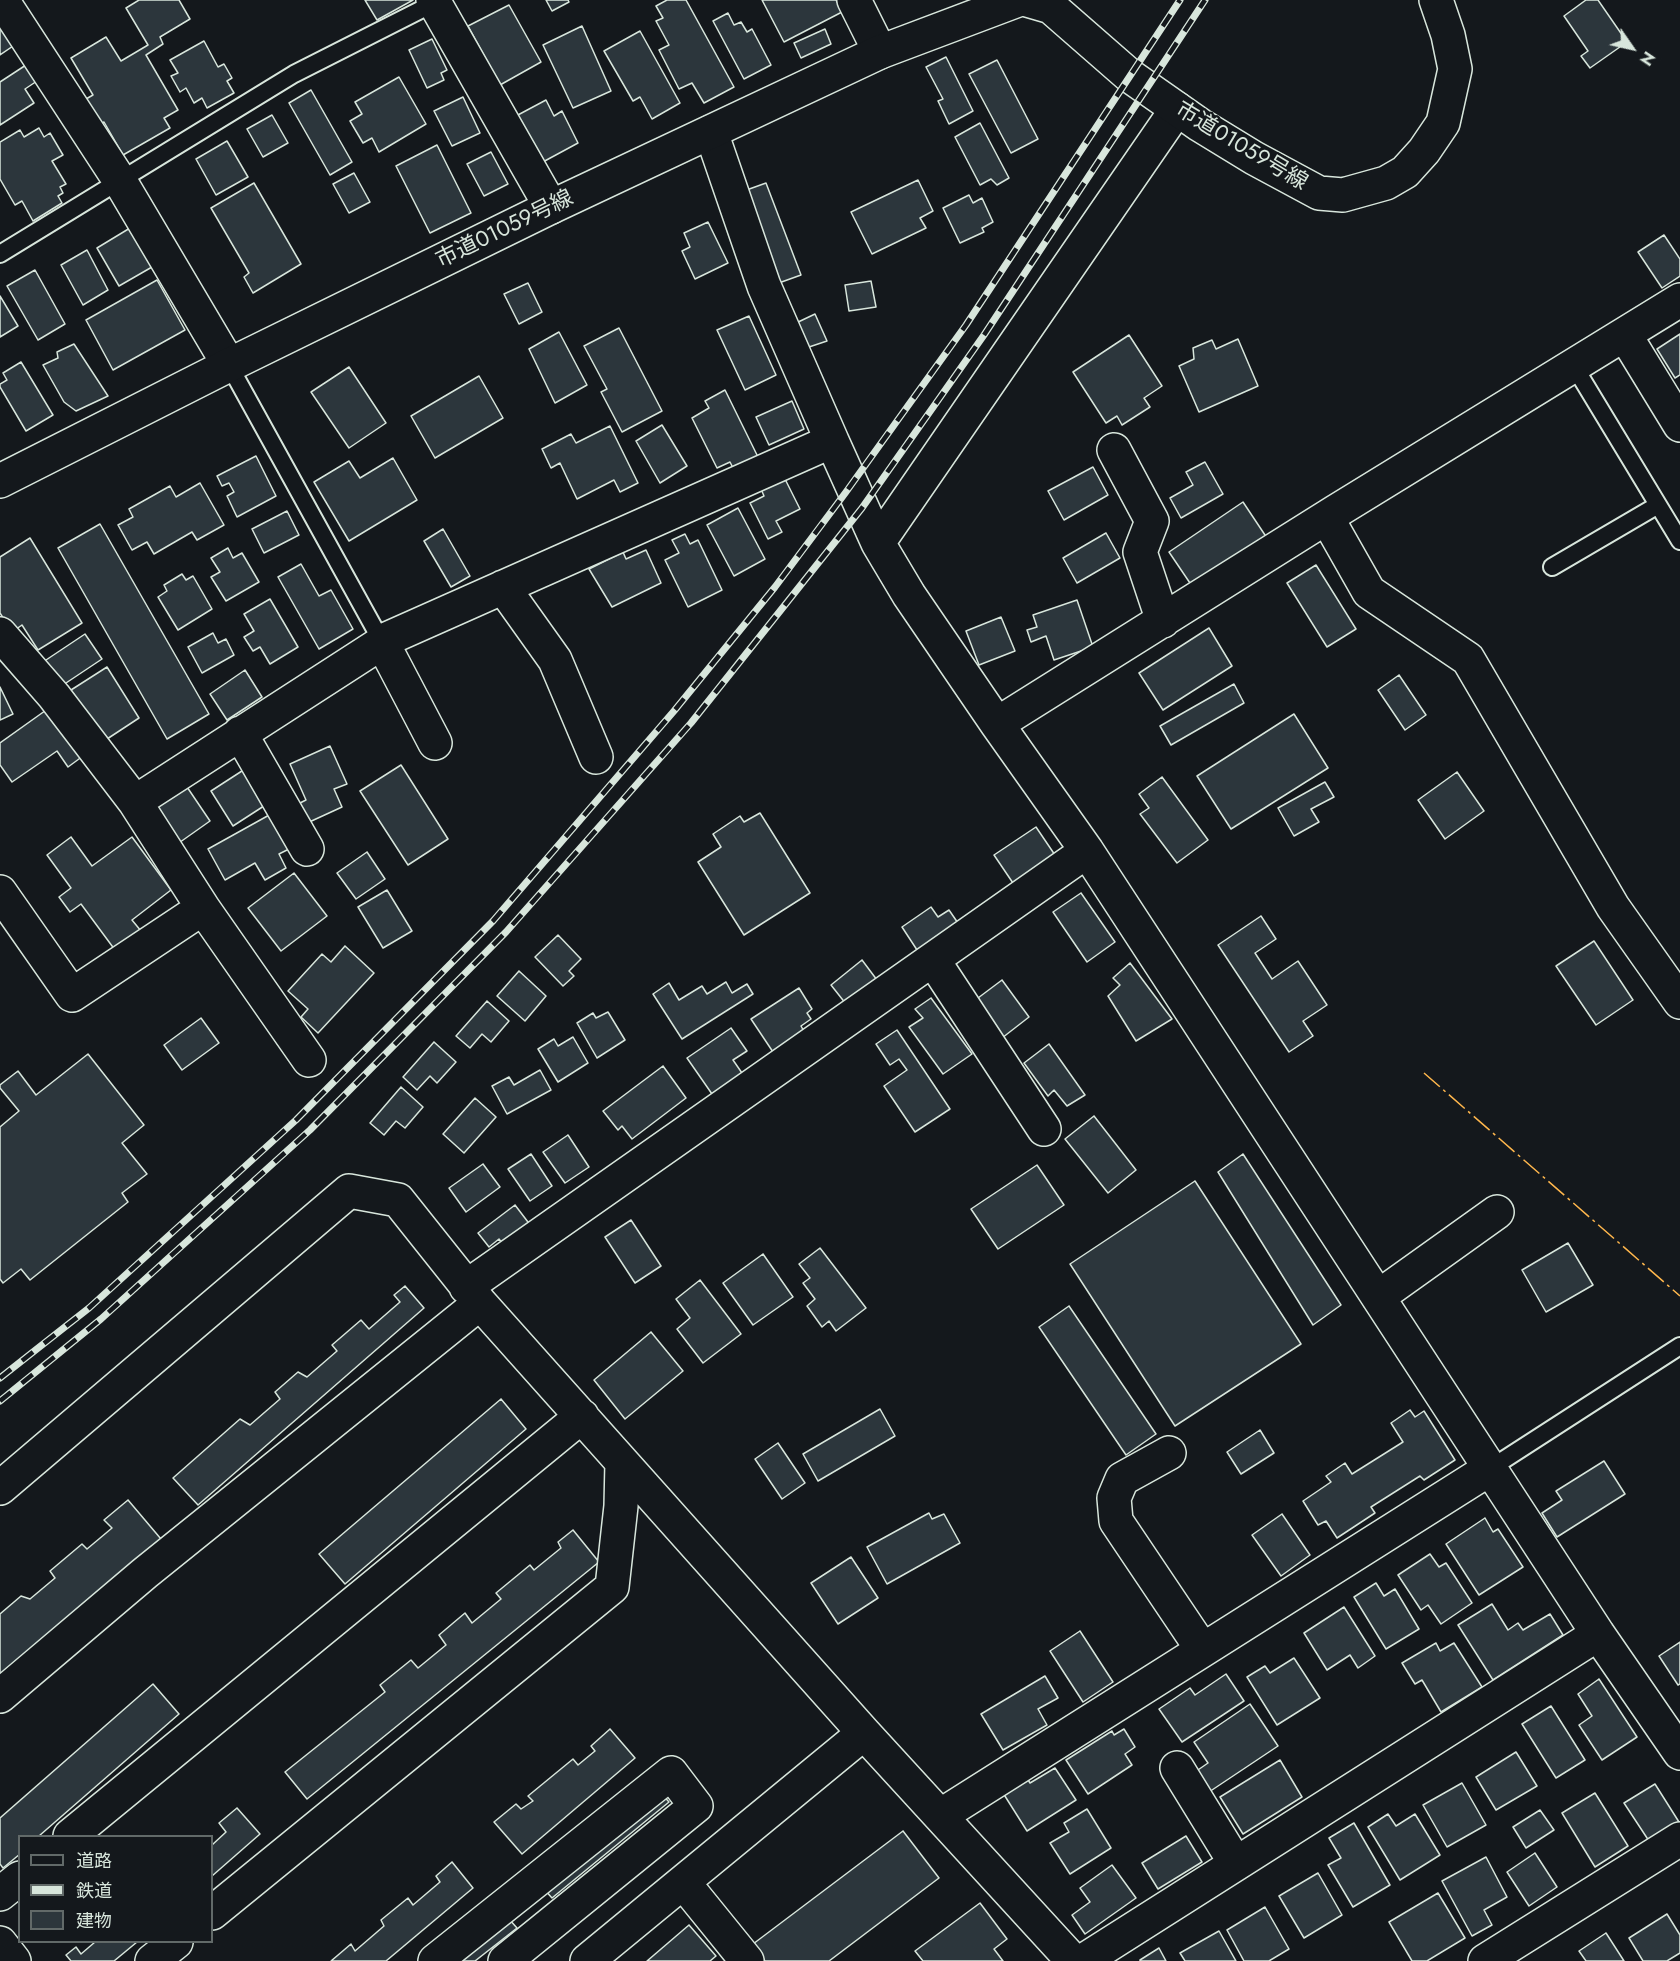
<!DOCTYPE html>
<html>
<head>
<meta charset="utf-8">
<style>
	body { margin:0 }
	#map { position:relative; width:1680px; height:1961px; overflow:hidden; background:#14181c; font-family:Jost,"Noto Sans JP",sans-serif }
	canvas { display:block }
	.legend { position:absolute; left:18px; top:1835px; width:195px; height:108px; box-sizing:border-box; background:#14181c; border:2px solid #626a69; margin:0; padding:8px 10px; list-style:none; font-size:18px; color:#d8e6dc }
	.legend li { display:flex; align-items:center; gap:12px; height:30px }
	.legend b { width:30px; border:2px solid #626a69 }
	.north { position:absolute; left:1602px; top:18px; width:60px; height:60px; -webkit-text-stroke:4px #14181c; paint-order:stroke; rotate:124deg; font-size:16px; font-weight:700; line-height:24px; text-align:center; color:#d8e6dc }
	.north::after { content:''; display:block; margin:auto; width:21px; height:27px; background:#d8e6dc; clip-path:polygon(50% 0,100% 100%,50% 72%,0 100%) }
</style>
</head>
<body>
<div id="map">
<canvas width="1680" height="1961"></canvas>
<ul class="legend">
<li><b style="height:8px;background:#14181c"></b>道路</li>
<li><b style="height:8px;background:#d8e6dc"></b>鉄道</li>
<li><b style="height:16px;background:#2c363c"></b>建物</li>
</ul>
<div class="north">N</div>
</div>
<script>
const c = document.querySelector('canvas').getContext('2d');
c.lineJoin = 'round';
function fill(path, color) { c.fillStyle = color; c.fill(path, 'evenodd'); }
const poly = rows => new Path2D(rows.map(r => 'M' + r).join(''));
function trace(path, color, width, dash) { c.strokeStyle = color; c.lineWidth = width; c.lineCap = dash ? 'butt' : 'round'; c.setLineDash(dash || []); c.stroke(path); }
function write(font, color, halo, rows, align = 'center') {
  c.font = font + ' Jost,"Noto Sans JP",sans-serif'; c.lineWidth = 4.5; c.setLineDash([]); c.textBaseline = 'middle'; c.strokeStyle = halo; c.fillStyle = color; for (const [text, x, y, turn = 0] of rows) {
    c.save(); c.translate(x, y); c.rotate((+turn || 0) * Math.PI / 180); c.textAlign = isNaN(turn) ? turn : align; if (halo) c.strokeText(text, 0, 0); c.fillText(text, 0, 0); c.restore();
  }
}
const building = poly([
	[139,0,179,0,190,19,160,37,163,44,146,55,178,110,164,118,170,128,123,155,104,122,100,124,86,99,93,95,71,58,106,37,121,61,148,45,126,8,139,0],
	[365,0,413,0,377,20,365,0],
	[546,0,568,0,569,2,552,11,546,0],
	[667,0,686,0,734,87,704,103,692,83,679,89,659,50,669,45,656,21,663,18,656,6,667,0],
	[762,0,836,0,842,12,784,42,762,0],
	[1586,0,1598,0,1627,42,1590,68,1581,56,1588,51,1564,16,1586,0],
	[509,5,541,62,500,85,468,26,509,5],
	[0,12,19,42,0,55,0,12],
	[728,13,734,25,741,22,747,32,752,29,771,65,744,79,713,21,728,13],
	[582,26,611,91,573,108,543,45,582,26],
	[825,29,831,44,801,58,794,43,825,29],
	[640,31,680,103,652,119,640,97,633,101,604,51,640,31],
	[432,39,447,70,441,73,444,80,427,88,409,50,432,39],
	[204,41,218,67,224,64,232,78,227,81,234,93,207,108,202,98,194,103,186,88,180,92,171,76,178,73,170,60,204,41],
	[946,57,973,111,949,124,938,101,943,99,926,67,946,57],
	[997,60,1038,139,1011,153,969,74,997,60],
	[26,65,37,81,25,89,34,103,0,125,0,82,26,65],
	[399,77,426,124,379,152,372,138,363,143,350,121,362,114,355,102,399,77],
	[311,90,352,162,330,175,289,103,311,90],
	[463,97,480,133,452,146,434,111,463,97],
	[546,100,554,116,562,111,578,143,541,163,516,116,546,100],
	[272,115,288,143,263,157,247,129,272,115],
	[980,123,1009,178,997,185,991,179,980,185,955,137,980,123],
	[39,128,44,137,50,133,63,155,52,161,66,184,60,187,63,193,58,196,62,203,33,221,22,201,15,205,0,179,0,142,20,130,24,137,39,128],
	[227,141,248,177,216,195,196,159,227,141],
	[437,145,471,213,430,233,396,166,437,145],
	[491,152,508,184,484,196,467,164,491,152],
	[354,173,370,202,349,213,333,184,354,173],
	[918,180,933,211,920,218,926,228,872,254,851,212,918,180],
	[254,183,301,264,253,293,244,277,249,273,211,208,254,183],
	[766,183,801,275,776,284,741,192,766,183],
	[969,195,973,203,982,198,993,222,982,228,984,232,960,243,943,208,969,195],
	[708,222,728,263,695,279,682,251,690,247,684,233,708,222],
	[130,228,152,267,119,286,97,248,130,228],
	[1664,235,1680,259,1680,276,1662,288,1638,252,1664,235],
	[87,250,108,290,83,305,61,265,87,250],
	[35,270,65,324,38,340,7,286,35,270],
	[157,280,185,330,113,370,86,320,157,280],
	[871,281,876,307,849,311,845,285,871,281],
	[528,283,542,312,519,324,504,294,528,283],
	[0,296,18,326,0,337,0,296],
	[815,314,827,341,806,348,794,324,815,314],
	[749,316,776,375,745,390,717,330,749,316],
	[619,328,662,411,622,432,601,392,607,389,584,346,619,328],
	[559,332,587,385,555,403,529,349,559,332],
	[1680,334,1680,375,1675,378,1657,349,1680,334],
	[1129,335,1162,386,1144,398,1150,407,1122,425,1117,416,1106,423,1073,372,1129,335],
	[1238,339,1258,386,1199,412,1179,366,1194,359,1193,348,1212,340,1216,349,1238,339],
	[74,344,108,396,76,411,64,402,43,365,58,358,57,352,74,344],
	[21,362,53,415,26,431,0,387,0,384,7,380,3,373,21,362],
	[349,367,386,423,349,448,311,392,349,367],
	[479,376,503,418,435,458,411,416,479,376],
	[725,390,758,457,734,470,730,462,717,468,692,418,709,408,705,401,725,390],
	[792,401,804,429,769,445,756,417,792,401],
	[662,425,687,466,660,483,636,441,662,425],
	[610,426,638,483,620,492,614,480,577,499,560,463,551,468,542,449,571,434,576,443,610,426],
	[256,456,276,496,237,517,227,496,234,492,229,483,222,486,217,476,256,456],
	[393,458,417,500,349,541,314,482,349,461,360,478,393,458],
	[1205,462,1223,494,1181,518,1170,498,1193,485,1186,472,1205,462],
	[1093,467,1108,495,1064,520,1048,491,1093,467],
	[784,477,800,509,776,521,782,532,768,539,750,503,764,496,761,489,784,477],
	[200,483,224,525,197,540,192,532,154,554,147,542,132,550,118,525,133,517,129,509,170,486,176,497,200,483],
	[1243,502,1267,538,1194,589,1169,552,1243,502],
	[738,508,765,559,734,576,707,525,738,508],
	[287,511,299,535,264,553,252,529,287,511],
	[100,524,209,714,167,739,58,548,100,524],
	[443,529,470,576,451,587,424,541,443,529],
	[1106,533,1120,558,1077,583,1063,558,1106,533],
	[685,534,690,544,698,540,722,590,688,607,665,560,679,553,672,540,685,534],
	[30,538,82,623,38,650,22,625,12,632,0,613,0,557,30,538],
	[228,548,233,558,242,553,259,582,226,601,211,577,220,572,211,558,228,548],
	[646,550,661,583,612,607,589,569,623,552,626,559,646,550],
	[301,564,319,596,331,590,353,629,319,649,278,577,301,564],
	[1316,565,1356,629,1327,647,1287,583,1316,565],
	[182,574,186,580,193,576,212,609,178,630,158,597,167,591,164,585,182,574],
	[270,599,298,647,270,664,260,647,253,651,244,637,254,631,244,614,270,599],
	[1077,600,1093,647,1054,660,1046,636,1031,642,1027,630,1037,627,1033,615,1077,600],
	[1001,617,1015,651,979,665,966,631,1001,617],
	[1209,628,1232,666,1163,710,1139,673,1209,628],
	[213,633,218,643,226,639,234,655,202,673,188,647,213,633],
	[85,634,102,659,60,687,43,662,85,634],
	[107,667,139,718,104,741,71,690,107,667],
	[245,670,262,697,227,720,210,694,245,670],
	[1399,675,1426,715,1405,730,1378,690,1399,675],
	[1234,684,1244,703,1171,745,1160,726,1234,684],
	[0,687,13,714,0,720,0,687],
	[49,708,83,756,68,767,57,751,12,782,0,765,0,743,49,708],
	[1294,714,1328,768,1231,829,1197,776,1294,714],
	[330,746,347,784,334,789,342,807,305,824,296,805,306,800,290,764,330,746],
	[401,765,448,839,408,865,360,791,401,765],
	[245,769,267,804,233,826,211,791,245,769],
	[1457,772,1484,811,1445,839,1418,800,1457,772],
	[1162,777,1208,840,1177,863,1140,814,1149,808,1139,794,1162,777],
	[1325,782,1334,797,1311,809,1319,822,1294,836,1278,808,1325,782],
	[185,784,210,821,176,845,151,808,185,784],
	[760,813,810,893,744,935,698,862,721,847,713,834,740,816,744,822,760,813],
	[271,814,291,848,279,854,286,868,265,880,255,863,225,880,208,849,271,814],
	[1036,827,1057,858,1015,886,994,855,1036,827],
	[71,837,92,866,132,837,171,890,132,920,141,931,115,950,81,904,70,912,59,897,71,888,47,855,71,837],
	[367,852,385,879,356,899,337,873,367,852],
	[294,873,327,916,281,951,248,908,294,873],
	[387,890,412,931,383,948,358,907,387,890],
	[1081,893,1115,942,1087,962,1053,912,1081,893],
	[931,907,938,917,949,910,960,926,919,953,902,927,931,907],
	[1261,916,1276,939,1255,953,1272,979,1298,961,1327,1005,1303,1021,1313,1036,1289,1052,1218,945,1261,916],
	[558,935,581,959,569,971,574,976,563,986,535,957,558,935],
	[1594,941,1633,1000,1596,1025,1556,966,1594,941],
	[345,946,374,973,318,1033,301,1017,308,1009,288,991,322,954,331,962,345,946],
	[862,960,877,980,846,1004,831,985,862,960],
	[1130,963,1172,1019,1136,1041,1108,996,1120,985,1113,978,1130,963],
	[519,971,546,996,525,1021,497,996,519,971],
	[1002,980,1029,1017,1002,1038,974,1001,1002,980],
	[726,982,732,993,747,984,753,994,682,1039,653,994,669,983,679,1000,702,986,707,994,726,982],
	[799,988,812,1009,807,1013,811,1019,801,1026,806,1035,775,1055,751,1019,799,988],
	[931,998,972,1054,943,1074,909,1027,923,1018,915,1009,931,998],
	[487,1001,509,1021,491,1042,482,1034,470,1048,456,1036,487,1001],
	[608,1012,625,1040,597,1058,577,1023,593,1013,596,1018,608,1012],
	[201,1018,219,1043,182,1070,164,1045,201,1018],
	[731,1028,747,1051,733,1060,742,1073,712,1094,687,1058,731,1028],
	[897,1030,950,1109,915,1132,884,1086,907,1070,899,1059,890,1065,876,1044,897,1030],
	[573,1037,588,1063,558,1082,538,1049,554,1039,558,1046,573,1037],
	[434,1042,456,1062,437,1083,430,1076,417,1090,403,1077,434,1042],
	[1049,1044,1085,1095,1067,1106,1054,1090,1048,1096,1024,1063,1049,1044],
	[88,1054,144,1125,122,1143,147,1174,122,1193,128,1202,30,1280,21,1269,3,1283,0,1279,0,1127,19,1111,0,1088,0,1085,18,1071,36,1095,88,1054],
	[663,1066,686,1098,632,1139,622,1126,618,1130,603,1111,663,1066],
	[540,1070,551,1090,507,1114,492,1086,509,1077,514,1085,540,1070],
	[401,1087,423,1107,405,1128,396,1121,384,1135,370,1123,401,1087],
	[475,1098,496,1117,464,1153,443,1134,475,1098],
	[1094,1116,1136,1170,1108,1193,1065,1139,1094,1116],
	[568,1135,589,1167,565,1183,543,1152,568,1135],
	[531,1154,552,1186,530,1201,508,1169,531,1154],
	[1243,1154,1341,1305,1313,1325,1218,1172,1243,1154],
	[483,1164,500,1187,466,1212,449,1188,483,1164],
	[1037,1165,1064,1205,998,1249,971,1209,1037,1165],
	[1195,1181,1301,1344,1175,1426,1070,1264,1195,1181],
	[515,1205,531,1226,504,1246,499,1239,489,1247,478,1233,515,1205],
	[631,1220,661,1266,635,1283,605,1237,631,1220],
	[1568,1243,1593,1285,1546,1312,1522,1270,1568,1243],
	[820,1248,866,1308,836,1331,829,1321,822,1327,807,1306,815,1299,803,1283,810,1278,799,1264,820,1248],
	[763,1254,793,1297,753,1325,723,1283,763,1254],
	[700,1280,741,1334,703,1363,677,1329,690,1318,676,1299,700,1280],
	[405,1286,424,1308,198,1505,173,1478,240,1419,250,1425,280,1399,275,1392,298,1372,307,1377,337,1351,332,1345,361,1320,369,1329,400,1302,394,1295,405,1286],
	[1069,1306,1156,1434,1126,1455,1039,1327,1069,1306],
	[651,1332,683,1371,625,1419,594,1380,651,1332],
	[501,1399,526,1429,345,1584,319,1554,501,1399],
	[880,1409,895,1436,818,1481,803,1454,880,1409],
	[1410,1410,1415,1417,1424,1411,1455,1460,1424,1480,1420,1476,1371,1507,1375,1513,1337,1538,1326,1521,1318,1525,1303,1501,1331,1482,1326,1476,1345,1463,1352,1474,1403,1442,1391,1423,1410,1410],
	[1260,1430,1274,1453,1241,1474,1227,1452,1260,1430],
	[778,1443,805,1483,782,1499,755,1459,778,1443],
	[1604,1461,1625,1494,1557,1537,1542,1513,1562,1500,1556,1491,1604,1461],
	[128,1500,161,1539,0,1675,0,1614,21,1596,30,1599,55,1578,50,1571,82,1544,87,1549,112,1528,104,1520,128,1500],
	[929,1513,932,1519,944,1514,960,1543,887,1584,867,1547,929,1513],
	[1282,1514,1310,1555,1281,1576,1252,1535,1282,1514],
	[1485,1518,1493,1532,1498,1529,1523,1567,1479,1595,1446,1544,1485,1518],
	[573,1530,599,1562,307,1799,285,1772,385,1692,380,1685,411,1660,418,1668,446,1645,439,1635,465,1613,472,1623,501,1599,496,1593,530,1565,534,1570,561,1548,558,1542,573,1530],
	[1430,1554,1439,1567,1446,1563,1472,1603,1441,1624,1428,1605,1421,1610,1398,1575,1430,1554],
	[851,1557,878,1598,838,1624,811,1583,851,1557],
	[1376,1583,1384,1596,1395,1589,1419,1629,1386,1649,1354,1597,1376,1583],
	[1492,1604,1508,1630,1518,1623,1523,1630,1550,1614,1563,1635,1493,1680,1458,1625,1492,1604],
	[1344,1607,1375,1656,1358,1668,1350,1655,1327,1670,1304,1633,1344,1607],
	[1080,1631,1113,1682,1083,1702,1050,1651,1080,1631],
	[1680,1642,1680,1684,1678,1685,1659,1656,1680,1642],
	[1436,1643,1440,1651,1454,1643,1482,1687,1441,1712,1422,1680,1415,1684,1402,1663,1436,1643],
	[1294,1658,1320,1698,1277,1725,1247,1677,1265,1666,1270,1673,1294,1658],
	[1226,1674,1244,1701,1182,1742,1159,1709,1190,1688,1195,1695,1226,1674],
	[1045,1676,1058,1698,1038,1709,1047,1725,1003,1750,981,1714,1045,1676],
	[1599,1679,1637,1737,1602,1760,1579,1725,1592,1716,1578,1694,1599,1679],
	[153,1684,179,1714,39,1836,20,1836,20,1854,3,1868,0,1864,0,1818,153,1684],
	[1250,1704,1278,1746,1209,1792,1195,1772,1208,1763,1194,1742,1250,1704],
	[1551,1706,1585,1760,1556,1778,1522,1724,1551,1706],
	[610,1729,635,1758,522,1854,494,1822,516,1804,521,1809,533,1801,528,1796,573,1759,578,1765,595,1751,591,1746,610,1729],
	[1124,1729,1135,1747,1125,1754,1132,1765,1088,1794,1066,1760,1112,1731,1114,1735,1124,1729],
	[1516,1752,1537,1786,1496,1810,1476,1777,1516,1752],
	[1280,1760,1302,1797,1243,1834,1220,1797,1280,1760],
	[1055,1768,1076,1800,1027,1831,1003,1793,1027,1778,1030,1783,1055,1768],
	[1462,1783,1486,1825,1447,1847,1423,1805,1462,1783],
	[1655,1784,1679,1822,1649,1841,1624,1803,1655,1784],
	[661,1793,669,1802,552,1898,544,1889,661,1793],
	[1595,1793,1628,1846,1595,1867,1562,1813,1595,1793],
	[237,1808,260,1834,212,1876,212,1845,226,1832,219,1823,237,1808],
	[1087,1809,1111,1848,1070,1874,1050,1843,1069,1832,1064,1823,1087,1809],
	[1540,1810,1554,1830,1526,1848,1513,1827,1540,1810],
	[1388,1814,1396,1826,1415,1814,1440,1855,1400,1880,1368,1827,1388,1814],
	[1354,1823,1390,1885,1353,1907,1328,1865,1341,1858,1329,1838,1354,1823],
	[903,1831,939,1878,829,1961,765,1961,753,1944,903,1831],
	[1186,1836,1202,1862,1158,1889,1142,1863,1186,1836],
	[1535,1853,1557,1887,1529,1906,1507,1872,1535,1853],
	[1486,1857,1507,1897,1484,1910,1492,1925,1472,1936,1442,1881,1486,1857],
	[452,1862,473,1888,386,1961,331,1961,351,1944,355,1951,384,1926,381,1920,408,1898,413,1905,440,1882,436,1876,452,1862],
	[1112,1865,1136,1898,1085,1934,1072,1915,1090,1902,1080,1888,1112,1865],
	[1318,1873,1342,1915,1304,1938,1279,1896,1318,1873],
	[1438,1893,1465,1938,1427,1961,1412,1961,1389,1922,1438,1893],
	[980,1903,1007,1939,994,1949,1003,1961,923,1961,915,1951,980,1903],
	[1265,1907,1289,1949,1269,1961,1244,1961,1227,1930,1265,1907],
	[1667,1914,1680,1935,1680,1953,1667,1961,1643,1961,1629,1938,1667,1914],
	[509,1919,517,1928,475,1961,457,1961,509,1919],
	[689,1925,716,1956,710,1961,647,1961,689,1925],
	[1219,1931,1236,1961,1185,1961,1180,1953,1219,1931],
	[1606,1933,1624,1961,1586,1961,1579,1951,1606,1933],
	[95,1942,137,1942,114,1961,71,1961,66,1955,76,1947,81,1954,95,1942],
	[1159,1948,1166,1961,1140,1961,1140,1960,1159,1948]
]);
fill(building, '#2c363c');
trace(building, '#d8e6dc', 1.5);
const lane = poly([
	[0,254,294,74,440,0],
	[229,365,382,642],
	[1574,366,1680,541],
	[1552,567,1658,505],
	[1491,1468,1680,1346]
]);
const street = poly([
	[2,0,120,181,229,365],
	[433,0,551,207],
	[854,0,880,52],
	[1177,109,878,543,909,595,997,724,1087,851,1598,1634,1680,1753],
	[1625,335,1680,425],
	[832,441,878,543],
	[1114,450,1152,521,1140,552,1163,621],
	[1327,518,1369,592,1468,659,1613,907,1680,1002],
	[503,587,555,660,596,757],
	[0,634,54,696,135,802,203,908],
	[382,642,435,743],
	[997,724,1335,512,1680,300],
	[240,733,307,849],
	[135,802,389,638,832,441,764,286,711,132],
	[0,892,72,995,203,908,309,1060],
	[933,960,1044,1129],
	[466,1287,1087,851],
	[1378,1297,1497,1212],
	[1169,1453,1122,1479,1114,1498,1116,1521,1202,1649],
	[0,1488,349,1191,398,1200,480,1303,864,1733,1073,1961],
	[0,1696,145,1573,480,1303],
	[1177,1768,1236,1864],
	[940,1816,1491,1468],
	[70,1836,582,1416],
	[683,1882,747,1961],
	[0,1894,20,1878],
	[212,1913,612,1587,621,1506,622,1462],
	[152,1961,176,1942],
	[435,1961,671,1773,696,1806,505,1961],
	[587,1961,864,1733],
	[1083,1961,1598,1634],
	[1485,1961,1680,1839]
]);
const secondary = poly([
	[1027,0,1051,7,1130,76,1200,125,1254,158,1319,193,1343,195,1386,183,1405,172,1424,151,1443,123,1455,69,1448,35,1436,0],
	[0,481,229,365,551,207,880,52,1018,0],
	[0,1943,14,1961]
]);
trace(lane, '#d8e6dc', 20);
trace(street, '#d8e6dc', 36);
trace(secondary, '#d8e6dc', 36);
trace(lane, '#14181c', 16);
trace(street, '#14181c', 33);
trace(secondary, '#14181c', 33);
const rail = poly([
	[0,1378,89,1308,296,1120,493,921,674,711,775,587,846,492,966,325,1180,0],
	[0,1401,101,1319,310,1130,506,932,691,723,862,508,984,335,1205,0]
]);
trace(rail, '#d8e6dc', 7);
trace(rail, '#14181c', 4.5, [14]);
trace(poly([
	[1424,1073,1680,1296]
]), '#ffb74d', 1.5, [21, 4.5, 3, 4.5]);
write('22px', '#d8e6dc', '#14181c', [
	["市道01059号線",1241,147,31],
	["市道01059号線",505,230,-26]
]);
</script>
</body>
</html>
